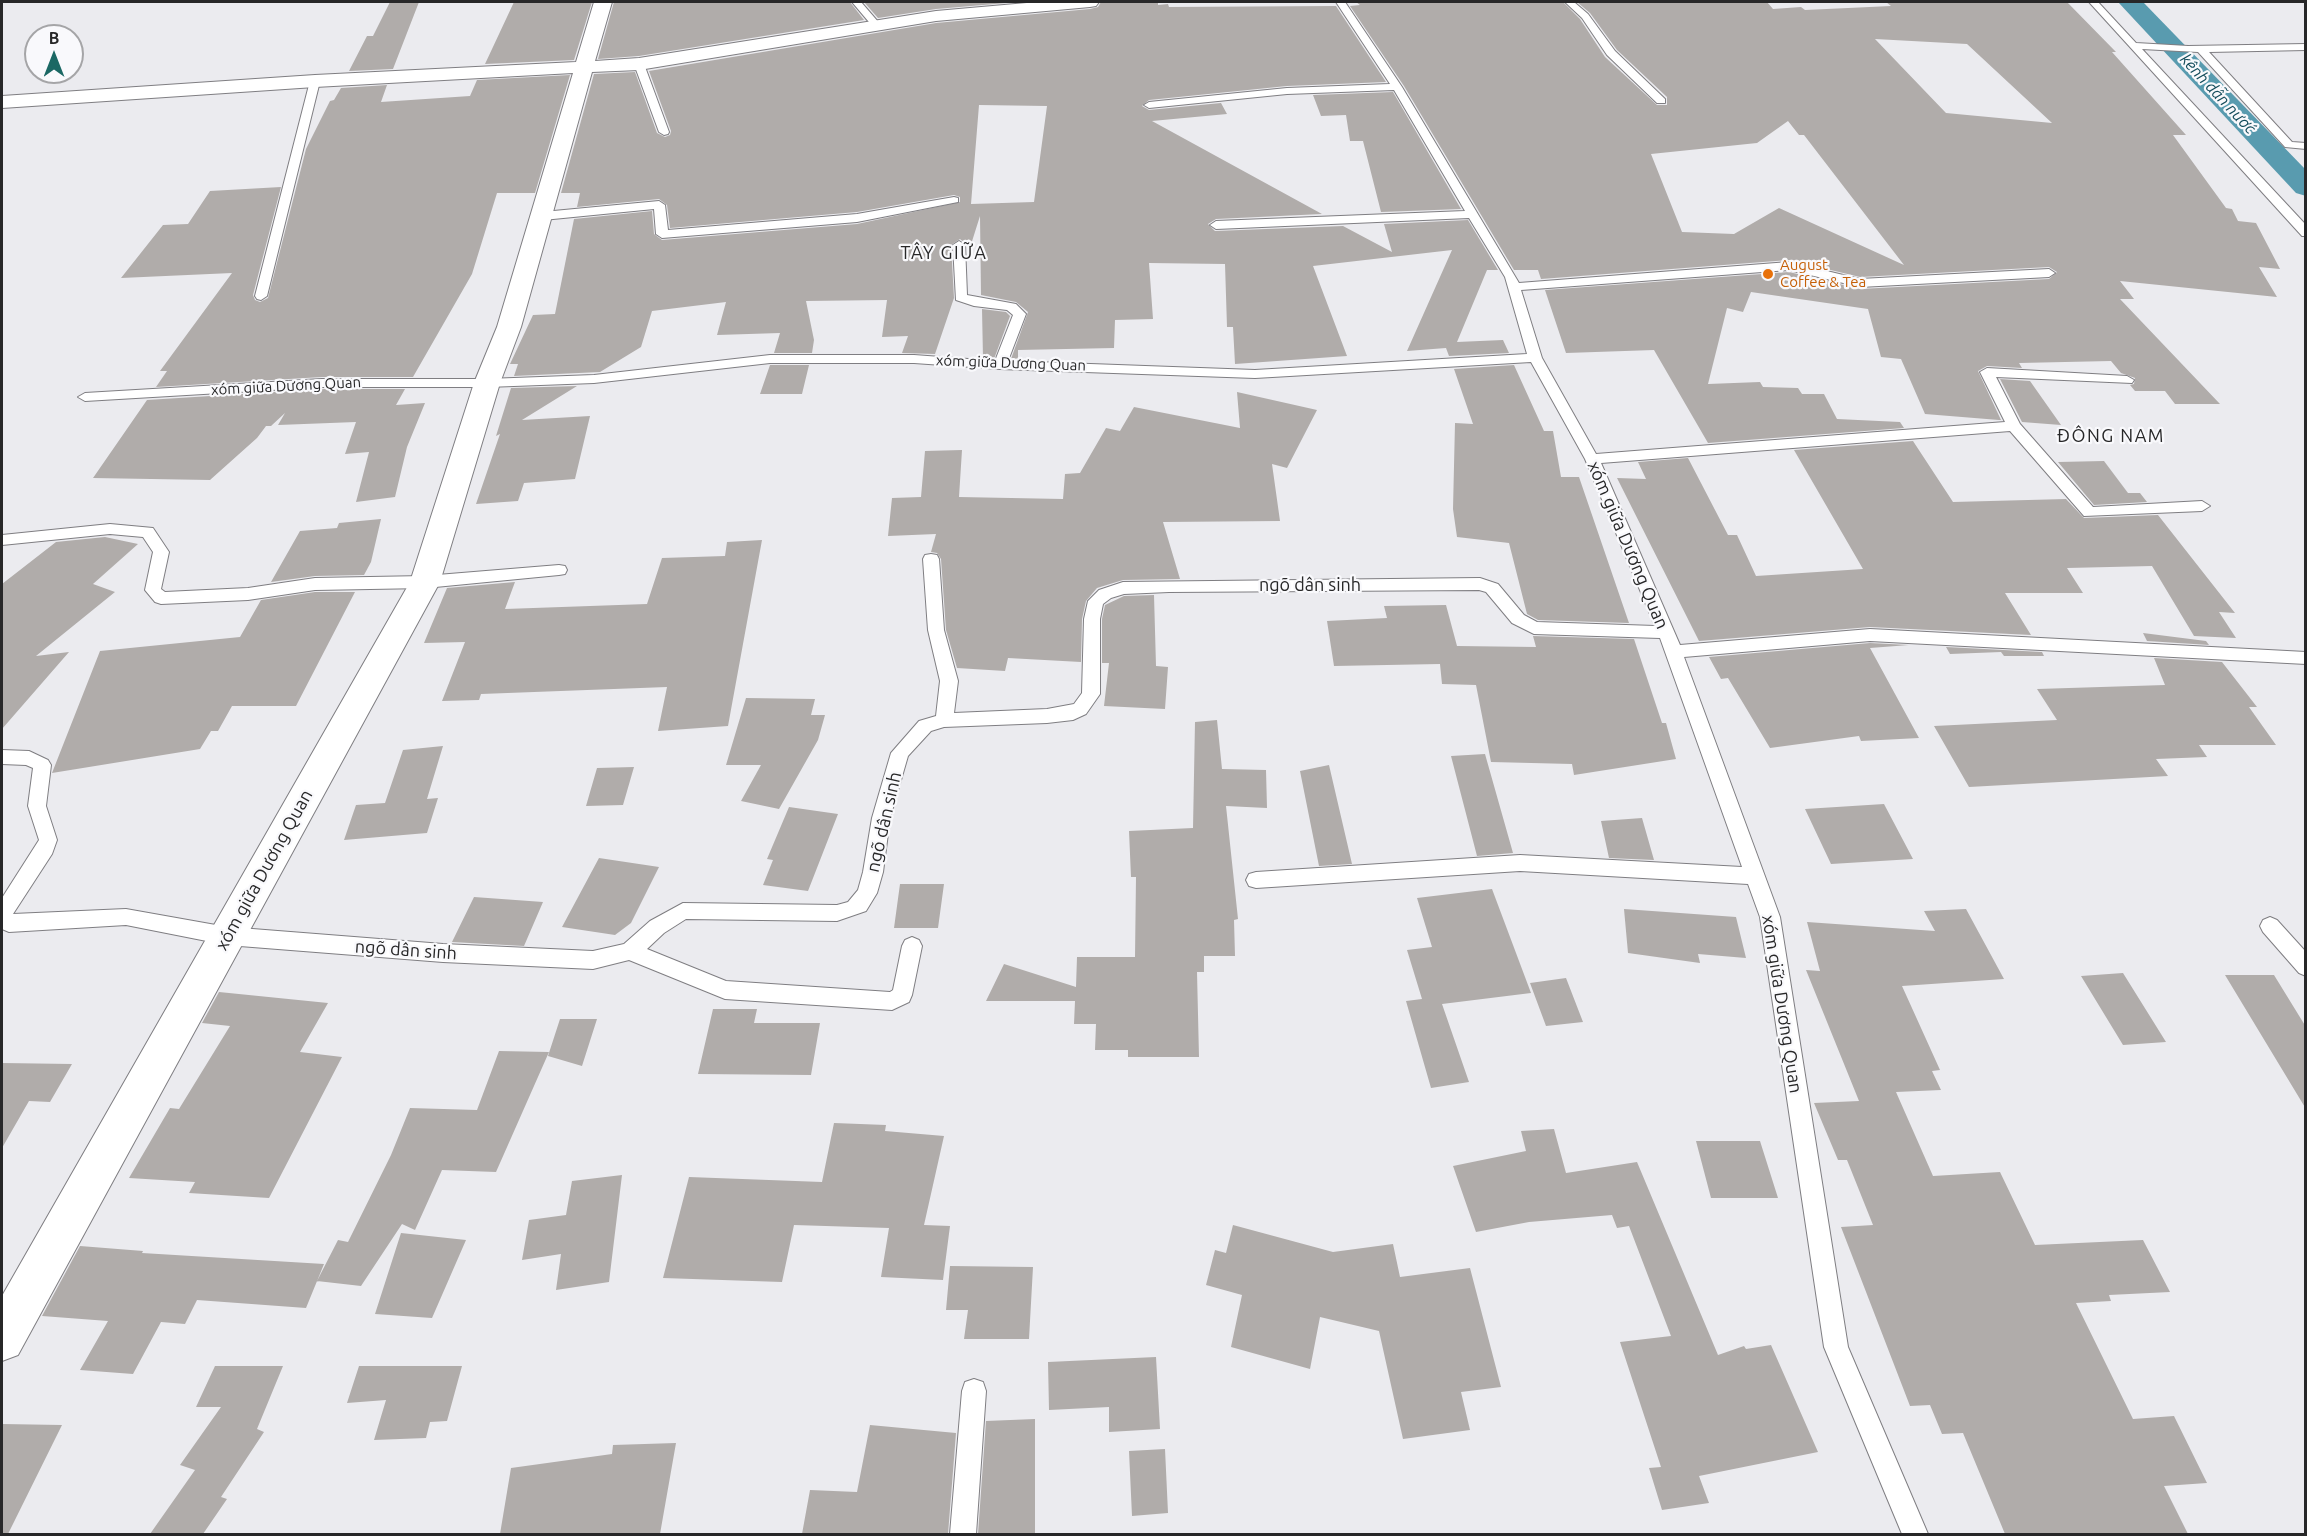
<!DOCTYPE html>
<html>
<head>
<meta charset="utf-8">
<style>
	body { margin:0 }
	#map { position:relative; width:2307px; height:1536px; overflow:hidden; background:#ebebef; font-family:Ubuntu,sans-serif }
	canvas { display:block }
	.frame { position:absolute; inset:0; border:3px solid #272728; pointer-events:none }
	.north { position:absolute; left:24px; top:24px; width:60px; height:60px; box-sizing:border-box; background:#f9f9fc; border:2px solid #a5a5a7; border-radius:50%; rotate:0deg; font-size:16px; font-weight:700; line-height:24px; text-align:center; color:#272728 }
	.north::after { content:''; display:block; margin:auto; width:21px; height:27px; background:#1b6864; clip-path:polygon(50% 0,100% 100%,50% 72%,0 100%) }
</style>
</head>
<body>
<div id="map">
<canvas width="2307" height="1536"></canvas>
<div class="frame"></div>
<div class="north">B</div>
</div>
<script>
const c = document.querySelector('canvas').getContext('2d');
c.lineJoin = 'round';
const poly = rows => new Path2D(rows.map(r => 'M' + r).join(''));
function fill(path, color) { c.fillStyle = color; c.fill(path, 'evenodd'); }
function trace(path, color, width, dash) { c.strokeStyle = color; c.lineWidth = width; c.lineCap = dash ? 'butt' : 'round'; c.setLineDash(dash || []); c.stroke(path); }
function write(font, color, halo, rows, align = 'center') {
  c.font = font + ' Ubuntu,sans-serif'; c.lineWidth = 4.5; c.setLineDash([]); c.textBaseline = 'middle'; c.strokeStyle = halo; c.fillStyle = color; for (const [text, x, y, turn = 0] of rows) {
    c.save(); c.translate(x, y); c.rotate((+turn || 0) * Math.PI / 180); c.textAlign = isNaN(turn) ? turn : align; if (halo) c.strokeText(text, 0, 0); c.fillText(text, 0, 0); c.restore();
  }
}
fill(poly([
	[2118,2,2143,2,2306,170,2306,196,2296,193,2118,2]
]), '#599baf');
fill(poly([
	[390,2,419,2,393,69,349,71,367,36,373,36],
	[514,2,592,2,574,60,485,64],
	[614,2,850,2,864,20,639,56,598,59],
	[864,2,1018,2,936,9,878,18],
	[1101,2,1158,2,1158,5,1168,4,1169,7,1336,6,1386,82,1287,86,1149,100,1142,106,1149,110,1221,103,1227,114,1152,121,1322,214,1216,219,1208,224,1215,231,1343,226,1392,252,1384,224,1468,220,1498,270,1487,270,1457,342,1503,340,1509,353,1449,356,1446,348,1407,351,1452,250,1313,266,1347,356,1235,364,1233,327,1227,327,1225,264,1149,263,1153,319,1115,320,1114,348,1018,350,1018,359,1011,359,1028,312,1016,302,981,295,980,216,968,254,967,245,960,239,951,245,954,298,935,354,902,353,908,336,882,337,887,300,806,301,814,340,812,353,774,353,780,333,717,335,726,302,652,311,641,347,600,372,514,376,518,364,510,364,533,315,555,314,574,219,652,211,654,234,662,240,857,224,960,202,960,197,954,195,857,212,670,228,667,205,659,199,577,207,580,193,561,193,594,74,635,72,657,133,665,137,670,135,671,131,649,71,936,23,1090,9,1098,7],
	[979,105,1047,106,1034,202,971,204],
	[1356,2,1563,2,1580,19,1605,57,1657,105,1667,105,1667,97,1617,50,1590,13,1577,2,1767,2,1773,9,1801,7,1805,10,1891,6,1886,2,2067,2,2116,52,2112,52,2186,135,2173,135,2226,208,2232,209,2238,221,2256,223,2280,269,2259,267,2277,297,2120,281,2134,299,2120,299,2220,404,2175,404,2165,391,2135,391,2130,385,2134,384,2135,378,2121,373,2111,361,2019,363,2022,368,1987,366,1978,371,2001,420,1999,420,1925,414,1901,359,1881,357,1868,309,1751,292,1743,312,1727,308,1708,384,1760,382,1763,387,1798,388,1802,394,1824,394,1837,419,1900,422,1904,428,1708,443,1654,350,1566,353,1545,290,1789,272,1860,289,2049,279,2057,272,2049,267,1860,277,1789,260,1541,279,1538,270,1514,270,1404,86,1350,6,1360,5],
	[1875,39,1967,44,2052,123,1946,113],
	[1788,121,1799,135,1804,135,1904,265,1779,208,1734,234,1682,232,1651,154,1757,143],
	[570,75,535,193,497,193,472,274,413,377,322,377,156,387,167,371,160,371,232,273,121,278,163,225,188,224,210,191,281,187,253,295,255,300,260,302,268,298,306,149,330,101,334,100,341,88,387,85,381,102,470,96,477,80],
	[1393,92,1461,209,1381,212,1363,141,1350,141,1346,115,1321,116,1313,95],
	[982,309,1006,312,1010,316,994,359,983,358],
	[770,365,809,365,802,394,760,394],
	[1514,365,1544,431,1553,431,1561,477,1579,477,1629,623,1538,620,1527,614,1509,543,1457,537,1453,509,1455,423,1473,424,1454,369],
	[2000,379,2030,381,2061,425,2022,422],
	[577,386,522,420,590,416,575,479,524,483,518,501,476,504,500,434,496,436,511,388],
	[322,389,405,389,396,405,425,403,407,447,395,497,356,502,369,452,345,454,356,422,278,425,285,413,271,426,266,426,257,438,210,480,93,478,147,400],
	[1237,392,1317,410,1287,468,1272,464,1280,521,1163,522,1180,579,1123,580,1097,588,1086,601,1082,619,1081,662,1008,658,1005,671,957,668,946,630,941,559,937,553,931,552,936,534,888,536,892,498,921,497,925,451,962,450,959,497,1063,499,1065,474,1080,473,1106,428,1120,431,1134,407,1240,428],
	[1913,441,1953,502,2066,499,2084,518,2158,515,2235,613,2219,612,2236,638,2194,636,2152,566,2067,568,2083,593,2005,593,2031,635,1870,627,1699,641,1617,478,1646,479,1638,462,1688,458,1728,535,1737,535,1756,576,1863,569,1794,450],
	[2104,461,2128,493,2140,493,2147,502,2094,505,2058,462],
	[381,519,371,562,364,575,315,576,271,582,300,531,337,528,339,523],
	[105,537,138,544,93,584,115,592,36,656,69,652,2,729,2,584,56,542],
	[762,540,728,726,658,731,667,687,481,694,479,700,442,701,465,642,424,643,447,588,515,582,505,609,647,604,662,558,725,556,727,542],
	[315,592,355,592,296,706,232,706,218,731,211,731,200,749,52,773,100,651,240,637,261,600],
	[1154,595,1156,666,1168,667,1165,709,1104,706,1109,663,1102,663,1102,619,1105,605,1124,596],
	[1446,605,1457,646,1536,647,1533,636,1634,639,1662,723,1666,723,1676,759,1574,775,1572,764,1491,762,1476,685,1442,684,1440,664,1334,666,1327,621,1387,618,1384,606],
	[2143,633,2206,641,2209,645,2147,641],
	[1870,643,1909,645,1870,648,1919,738,1861,741,1859,736,1770,748,1728,678,1721,679,1709,657],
	[1946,647,2042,652,2044,656,2004,656,2001,652,1950,654],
	[2154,658,2222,662,2257,707,2249,707,2276,745,2199,745,2207,757,2156,759,2168,776,1969,787,1934,726,2057,720,2037,689,2165,685],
	[746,698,815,699,811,715,825,715,818,740,779,809,741,801,761,765,726,765],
	[1217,720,1222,769,1266,770,1267,808,1226,806,1238,919,1234,920,1235,956,1204,956,1204,972,1197,972,1199,1057,1128,1057,1128,1050,1095,1050,1096,1024,1074,1024,1075,1001,986,1001,1004,964,1076,987,1077,957,1135,957,1136,877,1131,877,1129,831,1193,828,1195,722],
	[443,746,427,799,438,798,427,833,344,840,356,805,385,803,403,750],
	[1485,754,1513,853,1477,856,1451,756],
	[1329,765,1352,864,1319,866,1300,771],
	[634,767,623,805,586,806,597,768],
	[1884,804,1913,859,1831,864,1805,809],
	[789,807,838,814,808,891,763,885,773,860,767,859],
	[1642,818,1654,860,1609,858,1601,821],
	[599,858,659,867,631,923,615,935,562,927],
	[900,884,944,884,938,928,894,928],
	[1492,889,1531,993,1442,1004,1469,1082,1431,1088,1406,1001,1422,999,1407,950,1432,947,1417,898],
	[474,897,543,902,524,946,452,942],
	[1624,909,1736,917,1746,958,1698,954,1700,963,1628,953],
	[1966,909,2004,979,1902,986,1940,1070,1932,1071,1941,1090,1896,1092,1933,1176,2000,1172,2035,1245,2143,1240,2170,1292,2109,1295,2111,1301,2076,1303,2133,1419,2174,1416,2207,1483,2164,1486,2188,1534,2005,1534,1963,1433,1942,1434,1930,1405,1910,1406,1841,1227,1873,1225,1847,1160,1838,1160,1814,1103,1859,1101,1806,970,1820,971,1807,922,1935,931,1924,911],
	[2123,973,2166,1042,2123,1045,2081,976],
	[2225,975,2274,975,2306,1027,2306,1109],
	[1566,978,1583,1022,1546,1026,1530,983],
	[219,992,328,1003,300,1052,342,1057,269,1198,189,1193,195,1182,129,1178,170,1108,179,1109,230,1026,202,1023],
	[713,1009,757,1009,754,1023,820,1023,811,1075,698,1074],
	[560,1019,597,1019,582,1066,548,1056],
	[499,1051,549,1052,496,1172,442,1170,415,1230,402,1224,361,1286,317,1281,338,1240,348,1242,391,1155,410,1108,477,1110],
	[2,1063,72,1064,50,1102,29,1101,2,1148],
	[834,1123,886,1125,885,1131,944,1136,924,1225,950,1226,943,1280,881,1277,889,1228,794,1225,782,1282,663,1278,689,1177,822,1182],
	[1554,1129,1566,1173,1637,1162,1718,1355,1744,1346,1746,1349,1771,1345,1818,1452,1699,1476,1709,1503,1662,1510,1649,1468,1661,1467,1620,1342,1671,1336,1629,1226,1617,1228,1612,1215,1529,1222,1476,1232,1453,1166,1526,1151,1521,1131],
	[1696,1141,1760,1141,1778,1198,1711,1198],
	[622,1175,609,1282,556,1290,561,1254,522,1260,529,1220,566,1215,572,1181],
	[1233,1225,1333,1252,1393,1244,1400,1277,1470,1268,1501,1387,1461,1392,1470,1430,1403,1439,1379,1331,1320,1317,1310,1369,1231,1347,1242,1295,1206,1285,1215,1250,1226,1253],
	[401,1233,466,1240,432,1318,375,1314],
	[80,1246,143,1251,142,1253,324,1264,306,1308,197,1300,185,1324,161,1322,133,1374,80,1370,108,1321,42,1316],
	[950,1266,1033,1267,1029,1339,964,1339,968,1310,946,1310],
	[1156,1357,1160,1429,1109,1432,1109,1407,1049,1410,1048,1362],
	[215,1366,283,1366,257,1429,264,1432,221,1497,227,1499,203,1534,150,1534,195,1470,180,1465,221,1407,196,1407],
	[359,1366,462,1366,447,1421,430,1422,426,1438,374,1440,386,1400,347,1403],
	[1035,1419,1035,1534,978,1534,986,1421],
	[2,1424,62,1425,8,1534,2,1534],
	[870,1425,956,1433,948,1534,802,1534,810,1490,857,1492],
	[676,1443,660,1534,500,1534,511,1468,612,1454,613,1445],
	[1165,1449,1168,1513,1132,1516,1129,1451]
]), '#b0acaa');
const service = poly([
	[852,2,861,2,880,24,880,28,874,28,852,2],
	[1336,2,1345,2,1402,87,1519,283,1789,262,1860,279,2049,269,2055,273,2049,277,1860,287,1789,270,1521,290,1542,358,1596,454,2005,422,1980,372,1987,368,2127,376,2134,380,2132,383,1996,377,2020,424,2093,507,2202,501,2210,506,2202,511,2084,516,2010,431,1601,463,1680,645,1870,629,2306,652,2306,664,1870,641,1684,657,1780,917,1848,1347,1928,1534,1902,1534,1824,1347,1760,917,1748,884,1520,871,1256,888,1249,886,1246,880,1249,874,1256,872,1520,855,1742,867,1660,638,1534,634,1512,623,1486,592,1479,590,1169,592,1124,594,1111,598,1103,604,1100,619,1100,694,1086,714,1073,720,1047,723,944,727,931,731,908,756,890,818,883,872,877,893,866,911,837,921,686,919,664,933,647,949,726,981,890,992,893,990,902,946,905,940,912,937,919,940,922,946,912,995,909,1002,892,1010,725,999,629,960,593,969,443,962,227,945,126,925,9,932,2,929,2,898,39,840,28,806,33,768,26,765,2,764,2,750,29,751,48,760,51,765,46,806,57,840,52,854,13,914,126,909,227,927,443,944,593,951,624,944,650,921,683,903,837,905,848,902,858,890,863,872,872,818,891,753,919,721,936,716,940,681,928,630,923,559,925,555,931,554,937,555,939,559,944,630,958,681,954,713,1047,709,1074,704,1082,693,1084,619,1088,601,1099,590,1123,582,1480,578,1498,584,1524,615,1537,622,1655,626,1585,459,1531,362,1255,378,1000,369,914,363,770,363,594,383,487,387,322,387,85,401,78,397,85,393,322,379,487,379,594,375,770,355,914,355,995,361,1013,315,1007,310,974,306,956,300,953,245,959,241,965,245,967,295,1016,304,1026,314,1008,361,1255,370,1527,354,1505,277,1469,218,1216,229,1210,225,1216,221,1465,211,1394,90,1287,94,1149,108,1144,105,1149,102,1287,88,1390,84,1336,2],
	[1565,2,1574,2,1588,14,1615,51,1665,99,1665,103,1657,103,1607,55,1582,18,1565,2],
	[2089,2,2098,2,2136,43,2188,46,2306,44,2306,50,2209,52,2292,142,2306,143,2306,149,2285,147,2198,52,2142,49,2306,225,2306,236,2302,236,2089,2],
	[635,62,644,64,669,132,668,134,664,135,659,132,634,64,635,62],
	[315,78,320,81,267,296,261,300,257,299,255,296,310,81,315,78],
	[954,197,958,198,958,202,857,222,662,238,656,234,654,209,543,220,537,216,543,212,659,201,665,205,668,230,857,214,954,197],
	[110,524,153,528,169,552,161,589,165,592,248,588,315,578,425,576,559,565,565,566,567,570,565,574,559,575,425,588,315,590,248,600,161,604,155,602,145,590,153,552,143,537,110,534,2,545,2,535,110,524],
	[2270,917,2277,920,2306,952,2306,976,2299,973,2263,932,2260,926,2263,920,2270,917],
	[974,1379,983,1382,986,1391,976,1534,950,1534,962,1391,965,1382,974,1379]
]);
const minor = poly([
	[594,2,612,2,595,61,639,58,936,11,1038,2,1099,2,1096,6,1090,7,936,21,639,70,592,72,521,327,500,383,440,582,18,1355,2,1361,2,1296,410,582,474,383,497,327,573,73,315,87,2,108,2,96,315,75,576,62,594,2]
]);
trace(service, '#7f7e82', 2);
trace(minor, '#7f7e82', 2);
fill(service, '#fff');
fill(minor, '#fff');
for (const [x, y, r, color] of [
	[1768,274,6,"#e8710a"]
]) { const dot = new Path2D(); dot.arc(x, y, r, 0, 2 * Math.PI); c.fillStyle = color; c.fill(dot); trace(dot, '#f9f9fc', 2); }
write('15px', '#c56008', '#f9f9fc', [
	["August",1780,265],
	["Coffee & Tea",1780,282]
], 'left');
write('15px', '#272728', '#f9f9fc', [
	["xóm giữa Dương Quan",1011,363,2],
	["xóm giữa Dương Quan",286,386,-3]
]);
write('italic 16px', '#144c5b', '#f9f9fc', [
	["kênh dẫn nước",2218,94,47]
]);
c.letterSpacing = '1.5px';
write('18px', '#272728', '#f9f9fc', [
	["TÂY GIỮA",944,253],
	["ĐÔNG NAM",2111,436]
]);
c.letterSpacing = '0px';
write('18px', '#272728', '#f9f9fc', [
	["xóm giữa Dương Quan",1628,545,67],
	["ngõ dân sinh",1310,585],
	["ngõ dân sinh",884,822,-77],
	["xóm giữa Dương Quan",264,870,-61],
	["ngõ dân sinh",406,950,4],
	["xóm giữa Dương Quan",1782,1004,81]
]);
</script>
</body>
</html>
